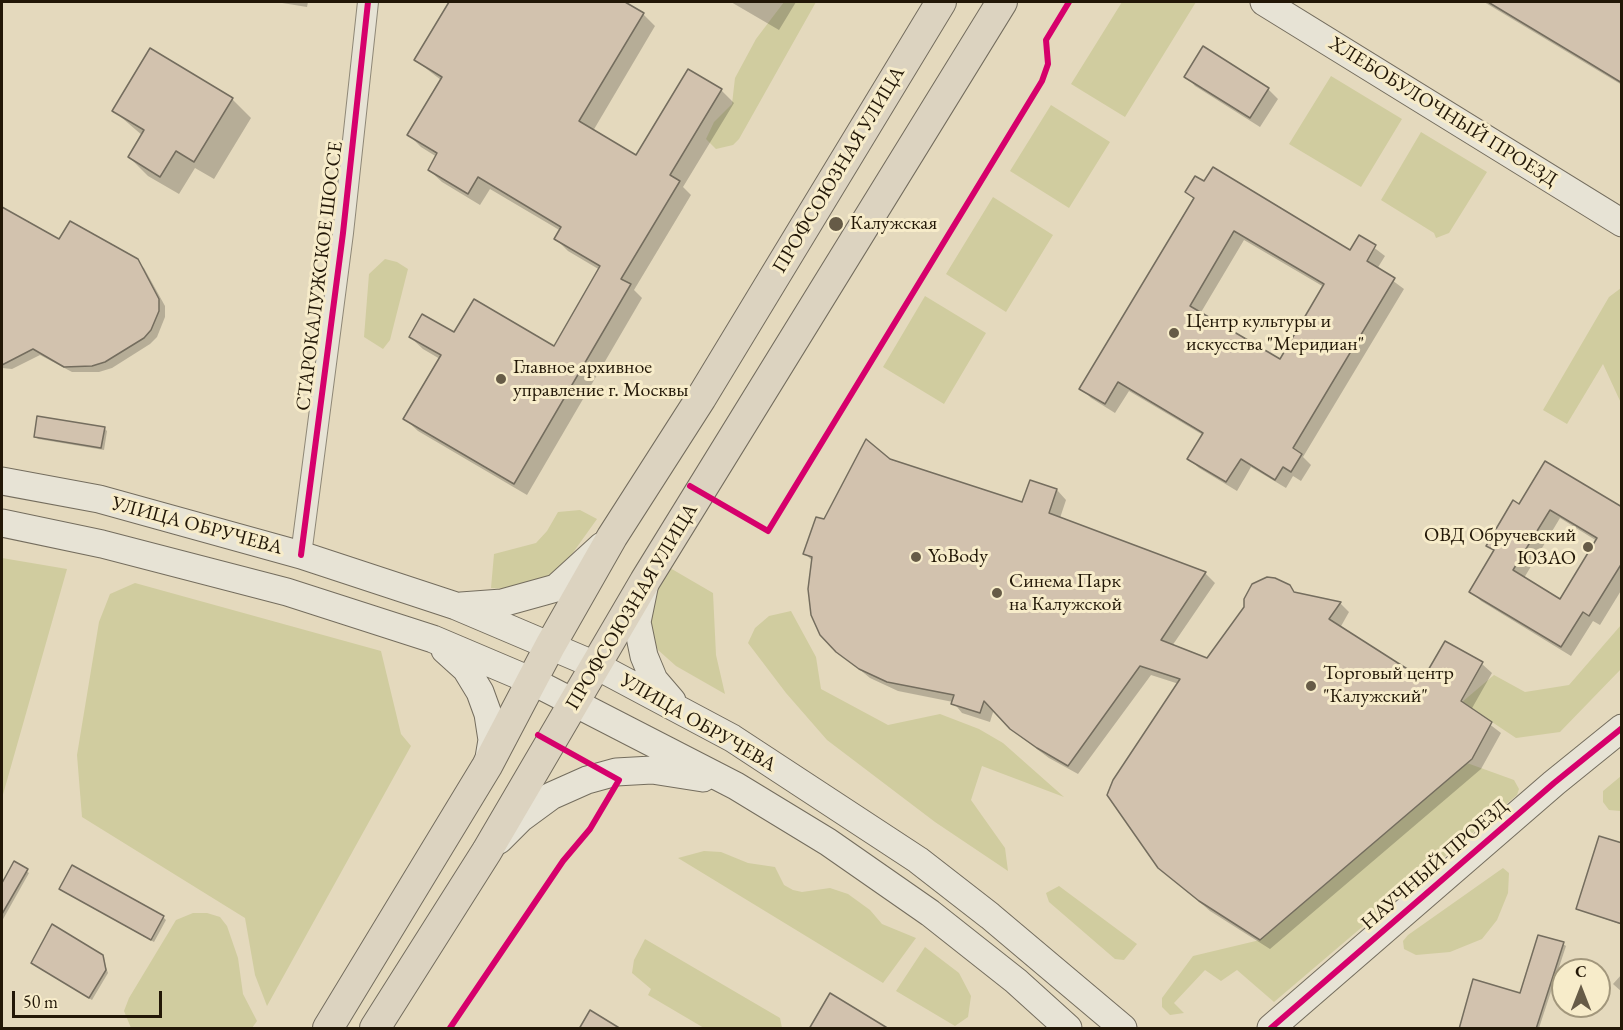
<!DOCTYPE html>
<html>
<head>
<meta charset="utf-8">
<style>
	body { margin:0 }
	#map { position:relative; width:1623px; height:1030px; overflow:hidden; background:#e4d9bd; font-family:"EB Garamond",serif }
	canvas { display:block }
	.frame { position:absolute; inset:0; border:3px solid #221707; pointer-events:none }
	.north { position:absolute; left:1551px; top:958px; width:60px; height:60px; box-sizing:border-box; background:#f7ecca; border:2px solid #a2977c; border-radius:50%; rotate:0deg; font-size:16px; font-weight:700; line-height:24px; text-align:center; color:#221707 }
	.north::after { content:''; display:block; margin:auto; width:21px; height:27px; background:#665b47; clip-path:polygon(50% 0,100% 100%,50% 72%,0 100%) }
	.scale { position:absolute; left:12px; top:991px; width:150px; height:27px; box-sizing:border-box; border:3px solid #221707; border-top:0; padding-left:8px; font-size:18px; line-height:21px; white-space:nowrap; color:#221707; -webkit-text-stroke:4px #f7ecca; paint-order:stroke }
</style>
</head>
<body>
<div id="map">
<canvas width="1623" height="1030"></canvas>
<div class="frame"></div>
<div class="north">С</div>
<div class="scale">50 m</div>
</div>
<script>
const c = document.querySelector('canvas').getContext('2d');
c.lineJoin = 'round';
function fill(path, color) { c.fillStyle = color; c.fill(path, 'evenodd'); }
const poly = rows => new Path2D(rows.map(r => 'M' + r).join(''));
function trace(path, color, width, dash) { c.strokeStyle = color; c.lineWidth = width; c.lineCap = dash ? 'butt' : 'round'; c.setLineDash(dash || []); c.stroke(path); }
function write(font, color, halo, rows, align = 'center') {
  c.font = font + ' "EB Garamond",serif'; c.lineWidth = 6; c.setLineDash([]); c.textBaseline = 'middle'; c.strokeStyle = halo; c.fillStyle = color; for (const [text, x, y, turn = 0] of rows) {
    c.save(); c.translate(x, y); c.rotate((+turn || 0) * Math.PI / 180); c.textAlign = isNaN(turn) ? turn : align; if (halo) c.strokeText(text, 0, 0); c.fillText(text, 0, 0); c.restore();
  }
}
fill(poly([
	[784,2,816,2,739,139,733,145,716,149,706,139,714,122,732,104,735,78,756,39],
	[1122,2,1196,2,1125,117,1071,84],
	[1331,76,1402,119,1361,187,1289,144],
	[1051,105,1110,142,1069,208,1010,171],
	[1421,132,1487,172,1449,233,1436,238,1434,233,1381,200],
	[993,197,1053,235,1006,312,946,274],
	[385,259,397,262,408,269,390,340,383,349,364,337,369,274],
	[1621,288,1621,403,1603,364,1567,424,1543,410,1609,297],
	[925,296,986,333,944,404,883,367],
	[580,510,597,519,567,561,548,578,508,589,491,588,494,554,536,543,547,531,558,512],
	[2,558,67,569,2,798],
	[670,568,713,593,716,655,725,694,676,666,658,650,652,637,648,614,650,599],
	[135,583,381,651,401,734,411,746,267,1006,255,975,245,918,82,817,77,755,99,622,110,594],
	[791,611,816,657,821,689,888,725,940,714,979,729,1003,743,1064,797,982,766,971,800,1005,848,1008,871,935,822,827,740,786,693,748,643,755,628,769,616],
	[1621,625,1621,669,1560,732,1516,738,1462,702,1494,675,1525,692,1569,685],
	[1467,763,1514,780,1519,789,1517,795,1274,1002,1237,970,1221,981,1205,970,1174,1003,1184,1013,1170,1015,1162,1007,1162,998,1193,956,1260,940],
	[1621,776,1621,811,1609,810,1603,802,1603,791],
	[704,851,721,852,748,863,775,867,784,885,793,890,802,892,830,888,848,894,870,910,882,924,916,938,883,983,678,858],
	[1503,868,1509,873,1508,893,1497,920,1482,939,1450,952,1416,955,1404,949,1403,941,1408,935],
	[1059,886,1137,944,1124,960,1115,959,1049,902,1046,893],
	[193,913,207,913,220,917,227,926,238,958,243,994,257,1021,252,1028,131,1028,124,1011,129,998,176,920],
	[645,939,780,1018,782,1028,704,1028,648,995,651,989,632,973,634,960],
	[925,947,959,973,971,996,968,1017,955,1026,896,991]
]), '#d0cc9f');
fill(poly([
	[276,2,308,2,307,7],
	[450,2,581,2,585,4,587,2,622,2,643,14,655,26,593,131,637,157,688,71,721,90,734,103,683,187,691,195,634,290,642,298,527,495,418,431,405,419,440,359,423,349,410,337,455,334,554,348,600,270,568,251,556,239,561,231,490,189,480,205,442,182,429,170,437,157,421,147,409,135,441,80,415,60],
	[731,2,796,2,779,30],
	[1484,2,1622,2,1622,85],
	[1186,76,1268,89,1278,99,1260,127,1195,86],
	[232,99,251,118,214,179,195,168,179,194,148,176,129,157,143,136,114,111],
	[1187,192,1351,252,1360,237,1385,256,1377,269,1404,289,1303,457,1311,465,1301,481,1293,476,1286,488,1251,467,1237,491,1199,468,1189,459,1203,435,1129,391,1115,413,1091,398,1081,388,1195,200],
	[1244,240,1324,287,1281,361,1200,314],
	[2,209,60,241,137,261,144,268,165,306,165,317,157,337,150,344,112,368,99,372,72,372,40,355,12,369,2,368],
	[104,428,107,431,104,450,38,439,36,437],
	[889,461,1023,504,1031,482,1057,490,1066,500,1060,518,1205,573,1215,583,1172,646,1207,660,1289,586,1296,594,1340,603,1349,612,1340,628,1423,681,1482,664,1492,673,1471,710,1501,733,1481,769,1270,949,1210,911,1159,867,1179,684,1151,675,1078,774,1049,758,1022,738,994,709,990,722,962,713,953,702,898,691,870,678,837,651,813,562,805,553,825,521],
	[1520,506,1622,509,1622,589,1600,625,1593,621,1571,656,1481,601,1471,591,1495,552,1488,545],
	[1560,518,1597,541,1561,601,1524,578],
	[1622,845,1622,925,1578,909],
	[15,863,29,873,2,921,2,886],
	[63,891,163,917,166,920,154,942],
	[1563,944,1566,946,1539,1028,1461,1028,1521,995],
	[102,956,108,973,92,1000,36,965],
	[1622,974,1622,992,1613,984]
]), '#0003');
const building = poly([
	[449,2,625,2,644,13,579,121,636,155,688,69,722,89,670,175,680,181,621,279,631,284,514,484,403,419,441,355,409,337,422,314,454,332,474,299,554,346,600,266,554,239,561,227,478,177,468,194,428,170,437,153,407,135,442,77,414,60,449,2],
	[1488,2,1622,2,1622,83,1586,61,1488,2],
	[1203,46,1269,88,1250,118,1184,77,1203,46],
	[150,48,233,98,194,162,176,151,160,177,128,157,144,130,112,111,150,48],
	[1213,167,1350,250,1359,235,1376,245,1367,261,1395,278,1293,448,1302,454,1291,472,1283,467,1275,480,1241,459,1226,482,1187,459,1203,433,1118,382,1105,404,1079,389,1194,198,1185,192,1195,176,1204,181,1213,167],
	[1234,231,1324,284,1280,359,1190,306,1234,231],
	[2,207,59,239,70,221,138,259,159,299,159,311,151,330,144,338,105,362,92,366,64,367,33,349,2,365,2,207],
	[37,416,105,427,101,448,34,437,37,416],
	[866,439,890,459,1022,502,1030,480,1057,489,1049,513,1206,572,1161,640,1207,658,1244,607,1244,599,1252,584,1267,577,1275,578,1290,585,1294,592,1341,602,1329,619,1423,679,1445,641,1483,662,1461,701,1492,722,1472,759,1260,940,1199,901,1158,868,1107,795,1113,780,1180,679,1140,666,1068,766,1037,748,1010,729,984,701,980,713,951,704,954,695,887,682,859,669,836,652,820,635,811,615,808,589,812,557,803,554,816,517,824,519,866,439],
	[1545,461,1622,507,1622,563,1589,616,1583,612,1561,647,1469,592,1494,550,1486,546,1513,500,1519,504,1545,461],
	[1550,510,1597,538,1560,599,1513,570,1550,510],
	[1599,836,1622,843,1622,924,1576,909,1599,836],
	[14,861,28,869,2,914,2,883,14,861],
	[72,865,164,916,151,940,59,889,72,865],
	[52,924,103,955,106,970,89,998,31,963,52,924],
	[1538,935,1564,942,1536,1029,1459,1029,1473,979,1520,993,1538,935],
	[830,993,889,1029,809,1029,830,993],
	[590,1010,621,1029,579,1029,590,1010]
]);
fill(building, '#d2c2ae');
trace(building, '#746d5e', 1.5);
const street = poly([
	[301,555,343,233,368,2]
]);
const secondary = poly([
	[1264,2,1622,223],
	[2,481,99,499,301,555,456,606,595,665,732,738,918,860,990,916,1123,1028],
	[2,523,102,544,287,592,433,639,532,681,736,786,828,842,930,913,1016,981,1068,1028],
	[644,588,637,622,644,656,654,680,672,701],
	[461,606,502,603,556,588,602,546],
	[445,650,466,669,480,692,488,714,492,740,488,764],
	[499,840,521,818,551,796,587,780,616,772,652,770,703,778],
	[1271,1028,1554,783,1622,728]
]);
const primary = poly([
	[328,1028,487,766,550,646,612,537,701,398,941,2],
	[375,1028,487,851,645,581,1002,2]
]);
trace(street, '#8f8877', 22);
trace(secondary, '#746d5e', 29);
trace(primary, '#746d5e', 32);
trace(street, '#e7e3d5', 20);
trace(secondary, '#e7e3d5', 27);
trace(primary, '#dcd3c0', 30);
trace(poly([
	[690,486,768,531,1042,81,1048,64,1046,40,1069,2],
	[301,555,343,233,368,2],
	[450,1028,563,861,590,829,619,780,538,735],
	[1271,1028,1554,783,1622,728]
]), '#d6006c', 6);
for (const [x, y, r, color] of [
	[836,224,8,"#665b47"],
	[1174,333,6,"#665b47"],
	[501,379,6,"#665b47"],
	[1588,547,6,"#665b47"],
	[916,557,6,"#665b47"],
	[997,593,6,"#665b47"],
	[1311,686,6,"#665b47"]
]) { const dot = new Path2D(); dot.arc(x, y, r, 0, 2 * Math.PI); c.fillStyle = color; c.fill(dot); trace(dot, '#f7ecca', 2); }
write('20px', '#221707', '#f7ecca', [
	["ХЛЕБОБУЛОЧНЫЙ ПРОЕЗД",1443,112,32],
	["ПРОФСОЮЗНАЯ УЛИЦА",839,170,-59],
	["СТАРОКАЛУЖСКОЕ ШОССЕ",320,276,-83],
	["УЛИЦА ОБРУЧЕВА",197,526,15],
	["ПРОФСОЮЗНАЯ УЛИЦА",632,607,-59],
	["УЛИЦА ОБРУЧЕВА",698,723,30],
	["НАУЧНЫЙ ПРОЕЗД",1435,865,-41]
]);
write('20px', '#221707', '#f7ecca', [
	["Калужская",850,224],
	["Центр культуры и",1186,322],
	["искусства \"Меридиан\"",1186,345],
	["Главное архивное",513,368],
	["управление г. Москвы",513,391],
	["ОВД Обручевский",1576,536,"right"],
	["ЮЗАО",1576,559,"right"],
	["YoBody",928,557],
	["Синема Парк",1009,582],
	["на Калужской",1009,605],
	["Торговый центр",1323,674],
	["\"Калужский\"",1323,697]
], 'left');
</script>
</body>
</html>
